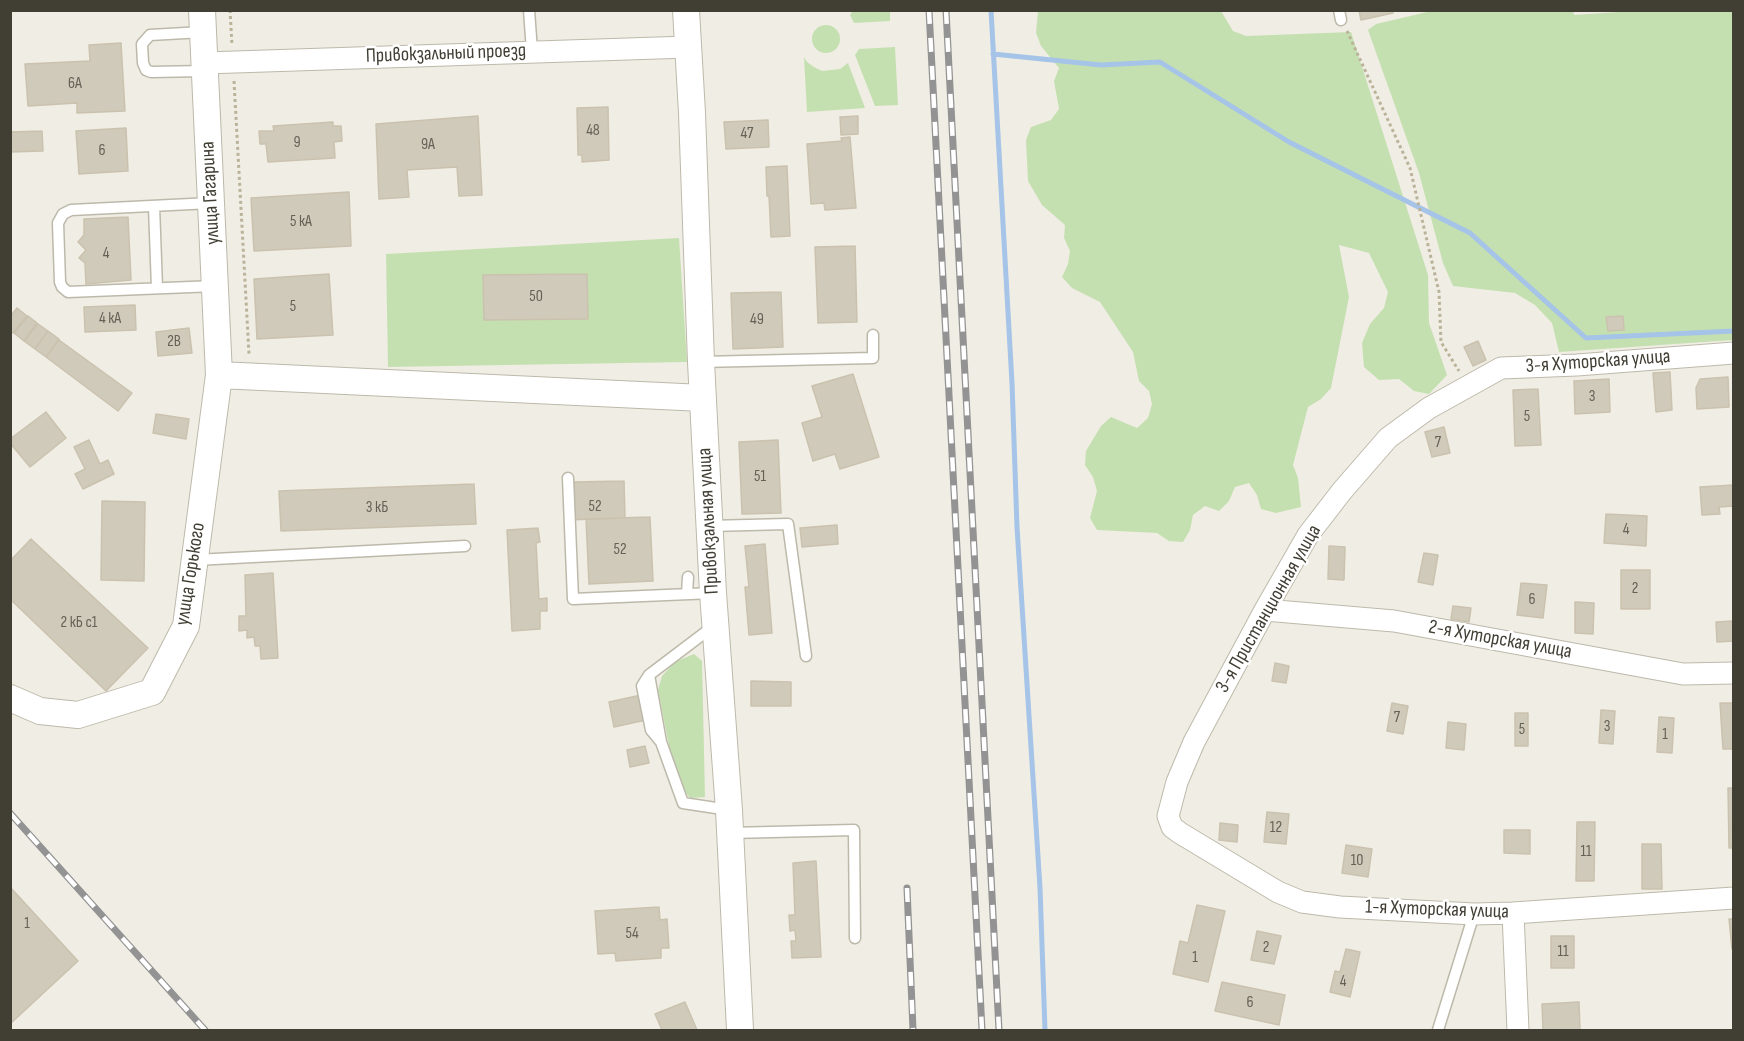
<!DOCTYPE html>
<html>
<head>
<meta charset="utf-8">
<style>
	body { margin:0 }
	#map { position:relative; width:1744px; height:1041px; overflow:hidden; background:#f0ede4; font-family:"Sofia Sans Condensed",sans-serif }
	canvas { display:block }
	.frame { position:absolute; inset:0; border:12px solid #413e34; pointer-events:none }
</style>
</head>
<body>
<div id="map">
<canvas width="1744" height="1041"></canvas>
<div class="frame"></div>
</div>
<script>
const c = document.querySelector('canvas').getContext('2d');
c.lineJoin = 'round';
function fill(path, color) { c.fillStyle = color; c.fill(path, 'evenodd'); }
const poly = rows => new Path2D(rows.map(r => 'M' + r).join(''));
function trace(path, color, width, dash) { c.strokeStyle = color; c.lineWidth = width; c.lineCap = dash ? 'butt' : 'round'; c.setLineDash(dash || []); c.stroke(path); }
function write(font, color, halo, rows, align = 'center') {
  c.font = font + ' "Sofia Sans Condensed",sans-serif'; c.lineWidth = 5; c.setLineDash([]); c.textBaseline = 'middle'; c.strokeStyle = halo; c.fillStyle = color; for (const [text, x, y, turn = 0] of rows) {
    c.save(); c.translate(x, y); c.rotate((+turn || 0) * Math.PI / 180); c.textAlign = isNaN(turn) ? turn : align; if (halo) c.strokeText(text, 0, 0); c.fillText(text, 0, 0); c.restore();
  }
}
fill(poly([
	[1436,10,1573,10,1574,15,1650,10,1733,11,1733,340,1559,352,1552,323,1535,305,1515,293,1453,286,1443,263,1419,173,1368,30,1376,24],
	[853,11,890,11,890,21,854,23,850,15],
	[1038,11,1221,11,1233,31,1246,36,1351,32,1428,275,1429,323,1447,375,1429,394,1414,391,1399,379,1379,380,1364,367,1362,343,1370,324,1384,308,1388,292,1369,253,1339,245,1349,297,1331,388,1321,399,1308,407,1293,465,1298,478,1301,507,1276,513,1261,509,1257,495,1249,483,1235,487,1229,501,1219,511,1205,506,1193,515,1190,530,1183,542,1169,541,1157,533,1097,530,1090,518,1097,491,1093,477,1085,465,1086,451,1101,426,1111,417,1137,428,1148,418,1152,404,1149,391,1139,381,1133,352,1100,302,1072,288,1062,277,1068,264,1070,251,1064,238,1065,225,1042,205,1028,181,1026,140,1031,127,1051,120,1059,109,1054,81,1059,68,1041,46,1036,33],
	'812 39a14 14 0 1 1 28 0a14 14 0 1 1-28 0Z',
	[895,47,898,105,875,106,855,55,859,49],
	[804,57,807,62,814,67,822,71,840,69,848,63,865,108,807,112],
	[679,238,687,362,388,367,386,254],
	[694,654,702,661,705,797,690,798,682,788,674,771,658,690,662,676,675,662]
]), '#c5e0b0');
trace(poly([
	[991,10,1012,383,1017,527,1040,888,1045,1030],
	[993,54,1101,65,1160,62,1289,142,1470,233,1586,338,1734,331]
]), '#a5c4e7', 5);
const building = poly([
	[1359,10,1393,10,1393,13,1361,20,1359,10],
	[121,43,125,111,77,113,77,103,28,106,25,64,90,61,89,45,121,43],
	[608,107,609,160,582,162,582,155,578,155,577,108,608,107],
	[478,116,482,195,459,196,457,167,407,170,409,197,379,199,376,124,478,116],
	[858,116,858,134,841,135,840,117,858,116],
	[768,120,769,147,726,149,724,122,768,120],
	[333,122,333,126,341,126,342,141,334,142,335,158,268,162,266,144,260,144,259,131,274,131,273,126,333,122],
	[126,128,128,171,79,174,76,131,126,128],
	[42,131,43,151,10,152,10,132,42,131],
	[850,137,856,208,825,210,824,203,811,204,807,144,842,141,841,138,850,137],
	[787,166,790,236,771,237,769,196,767,196,766,167,787,166],
	[349,192,351,246,254,251,251,198,349,192],
	[128,217,131,280,86,284,85,263,79,258,86,250,78,242,84,235,84,219,128,217],
	[855,246,857,322,818,323,815,247,855,246],
	[329,274,333,335,257,339,254,279,329,274],
	[587,274,588,319,484,320,483,275,587,274],
	[781,292,783,347,733,349,731,293,781,292],
	[135,305,136,330,85,332,84,307,135,305],
	[17,308,27,316,13,333,10,331,10,317,17,308],
	[28,316,37,323,24,341,14,333,28,316],
	[1623,316,1624,330,1608,331,1606,317,1623,316],
	[38,324,48,331,35,349,24,341,38,324],
	[189,328,192,353,158,356,156,332,189,328],
	[48,331,59,339,46,357,35,349,48,331],
	[59,340,132,393,118,411,46,357,59,340],
	[1478,341,1486,360,1473,366,1464,347,1478,341],
	[1670,372,1672,410,1656,412,1653,373,1670,372],
	[853,374,879,457,840,469,835,454,813,461,802,423,822,417,812,386,853,374],
	[1728,377,1729,407,1697,409,1696,388,1700,379,1728,377],
	[1609,379,1610,412,1575,414,1574,381,1609,379],
	[1538,389,1541,445,1515,446,1513,390,1538,389],
	[46,412,66,438,30,467,10,443,10,439,46,412],
	[156,414,189,419,186,439,153,433,156,414],
	[1444,427,1450,453,1432,457,1425,432,1444,427],
	[89,440,100,464,108,460,114,474,83,489,75,474,85,469,74,447,89,440],
	[778,440,781,513,742,514,739,442,778,440],
	[624,481,625,518,566,520,564,496,574,495,574,482,624,481],
	[474,484,476,524,281,531,279,491,474,484],
	[1734,485,1734,506,1719,507,1720,514,1702,515,1700,487,1734,485],
	[102,501,145,502,144,581,101,580,102,501],
	[1606,514,1647,516,1646,546,1604,543,1606,514],
	[650,517,653,581,589,584,586,519,650,517],
	[837,525,838,544,802,547,800,528,837,525],
	[538,528,540,542,536,543,539,599,547,598,547,611,540,611,540,629,512,631,507,530,538,528],
	[31,539,148,648,106,691,10,599,10,561,31,539],
	[765,544,772,633,749,635,745,587,749,587,745,546,765,544],
	[1329,546,1345,547,1344,580,1328,579,1329,546],
	[1424,553,1438,555,1433,585,1418,582,1424,553],
	[1621,570,1650,570,1650,609,1621,609,1621,570],
	[273,573,278,658,261,659,260,646,255,646,254,637,247,638,247,630,239,631,239,616,246,616,245,575,273,573],
	[1521,583,1547,585,1543,618,1517,615,1521,583],
	[1575,602,1594,603,1593,634,1575,633,1575,602],
	[1453,606,1471,608,1469,622,1451,619,1453,606],
	[1734,621,1734,641,1717,642,1716,622,1734,621],
	[1275,663,1289,666,1286,683,1272,681,1275,663],
	[751,681,791,682,791,706,751,706,751,681],
	[641,695,646,720,614,727,609,702,641,695],
	[1392,703,1408,706,1403,734,1387,731,1392,703],
	[1720,703,1734,703,1734,749,1723,749,1720,703],
	[1601,710,1615,711,1613,744,1599,743,1601,710],
	[1515,713,1528,713,1528,746,1515,746,1515,713],
	[1659,717,1674,718,1672,753,1657,752,1659,717],
	[1448,722,1466,724,1464,750,1446,748,1448,722],
	[645,746,649,763,630,767,627,750,645,746],
	[1728,788,1734,788,1734,848,1729,848,1728,788],
	[1267,812,1289,814,1286,844,1264,842,1267,812],
	[1577,822,1595,822,1594,881,1576,881,1577,822],
	[1220,823,1238,825,1237,842,1219,840,1220,823],
	[1504,830,1530,830,1530,854,1504,853,1504,830],
	[1642,844,1661,844,1662,889,1642,889,1642,844],
	[1346,845,1372,849,1368,877,1342,873,1346,845],
	[816,861,821,957,792,958,791,941,796,941,795,930,790,931,789,915,795,915,793,863,816,861],
	[10,887,78,961,10,1024,10,887],
	[1197,905,1225,911,1208,982,1173,974,1180,941,1188,943,1197,905],
	[659,907,660,920,667,919,669,948,661,948,661,958,616,961,615,953,598,954,595,911,659,907],
	[1729,919,1734,919,1734,948,1732,949,1729,919],
	[1257,931,1281,936,1274,964,1251,960,1257,931],
	[1551,936,1574,936,1574,968,1551,968,1551,936],
	[1346,949,1360,952,1350,997,1330,992,1335,971,1340,972,1346,949],
	[1222,982,1285,995,1279,1025,1215,1011,1222,982],
	[685,1002,697,1030,662,1030,655,1014,685,1002],
	[1579,1002,1580,1030,1543,1030,1542,1004,1579,1002]
]);
fill(building, '#d0caba');
trace(building, '#cac2ae', 1.5);
const service = poly([
	[529,10,532,51],
	[1339,10,1341,20],
	[203,32,150,35,142,44,143,63,146,70,151,72,205,71],
	[211,203,71,210,63,214,58,223,60,282,62,287,68,292,215,286],
	[154,206,157,288],
	[701,362,873,358,873,335],
	[568,478,573,599,713,593],
	[709,526,788,524,806,656],
	[195,560,465,546],
	[687,594,688,577],
	[715,625,649,675,661,742,683,803,729,810],
	[649,675,642,686,651,730,661,742],
	[730,833,854,830,855,938],
	[1438,1030,1474,914]
]);
const minor = poly([
	[205,63,688,47],
	[1734,353,1577,365,1501,368,1429,408,1388,438,1342,491,1308,535,1265,610,1194,742,1177,782,1168,816,1172,827,1180,833,1278,892,1302,902,1340,907,1474,914,1513,913,1734,898],
	[1265,610,1394,621,1683,674,1734,673],
	[1513,913,1518,1030]
]);
const tertiary = poly([
	[686,10,692,113,701,362,713,593,729,810,740,1030],
	[219,375,703,398],
	[10,698,40,711,78,715,152,692,186,626,219,375,202,10]
]);
trace(service, '#bdb9aa', 13);
trace(minor, '#bdb9aa', 23);
trace(tertiary, '#bdb9aa', 28);
trace(poly([
	[230,10,232,45],
	[1347,31,1410,168,1439,292,1441,342,1459,371],
	[234,81,249,354]
]), '#bab39a', 3, [3, 3]);
trace(service, '#fff', 10);
trace(minor, '#fff', 21);
trace(tertiary, '#fff', 26);
const rail = poly([
	[929,10,982,1030],
	[946,10,999,1030],
	[10,813,205,1030],
	[907,888,913,1030]
]);
trace(rail, '#939393', 7);
trace(rail, '#fff', 4.5, [14]);
write('16px', '#656156', null, [
	["6А",75,84],
	["48",593,131],
	["47",747,134],
	["9",297,143],
	["9А",428,145],
	["6",102,151],
	["5 кА",301,222],
	["4",106,254],
	["50",536,297],
	["5",293,307],
	["4 кА",110,319],
	["49",757,320],
	["2В",174,342],
	["3",1592,397],
	["5",1527,417],
	["7",1438,443],
	["51",760,477],
	["52",595,507],
	["3 кБ",377,508],
	["4",1626,530],
	["52",620,550],
	["2",1635,589],
	["6",1532,600],
	["2 кБ с1",79,623],
	["7",1397,718],
	["3",1607,727],
	["5",1522,730],
	["1",1665,735],
	["12",1276,828],
	["11",1586,852],
	["10",1357,861],
	["1",27,924],
	["54",632,934],
	["2",1266,948],
	["11",1563,952],
	["1",1195,958],
	["4",1343,982],
	["6",1250,1003]
]);
write('20px', '#413e34', '#fff', [
	["Привокзальный проезд",446,54,-2],
	["улица Гагарина",211,193,-93],
	["3-я Хуторская улица",1598,362,-4],
	["Привокзальная улица",709,521,-93],
	["улица Горького",191,574,-81],
	["3-я Пристанционная улица",1269,609,-60],
	["2-я Хуторская улица",1500,640,10],
	["1-я Хуторская улица",1437,910,2]
]);
</script>
</body>
</html>
